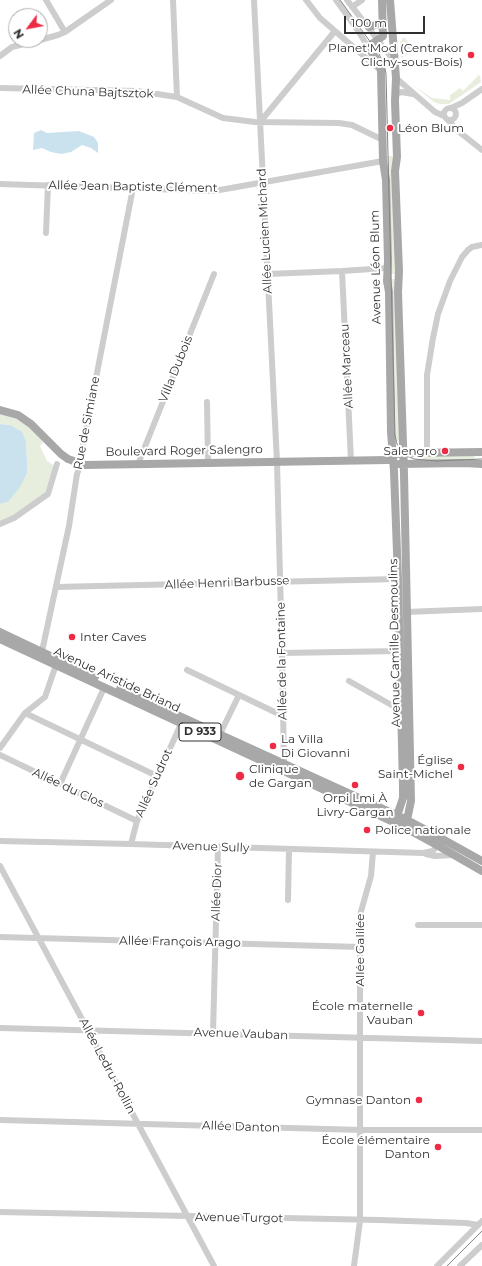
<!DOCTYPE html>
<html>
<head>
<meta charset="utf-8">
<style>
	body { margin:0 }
	#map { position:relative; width:482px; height:1266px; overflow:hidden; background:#fff; font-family:Montserrat,sans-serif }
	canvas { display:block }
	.north { position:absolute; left:8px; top:8px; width:40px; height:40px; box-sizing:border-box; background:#fff; border:1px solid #acacac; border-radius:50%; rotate:238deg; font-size:11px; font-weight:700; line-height:16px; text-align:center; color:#303030 }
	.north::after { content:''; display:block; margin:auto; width:14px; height:18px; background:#ee2b44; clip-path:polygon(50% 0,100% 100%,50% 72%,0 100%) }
	.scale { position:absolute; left:344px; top:16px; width:81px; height:18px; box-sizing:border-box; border:2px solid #303030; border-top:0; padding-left:5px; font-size:12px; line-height:14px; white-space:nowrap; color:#303030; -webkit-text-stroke:3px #fff; paint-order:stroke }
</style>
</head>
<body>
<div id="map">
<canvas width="482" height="1266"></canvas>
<div class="north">N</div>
<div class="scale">100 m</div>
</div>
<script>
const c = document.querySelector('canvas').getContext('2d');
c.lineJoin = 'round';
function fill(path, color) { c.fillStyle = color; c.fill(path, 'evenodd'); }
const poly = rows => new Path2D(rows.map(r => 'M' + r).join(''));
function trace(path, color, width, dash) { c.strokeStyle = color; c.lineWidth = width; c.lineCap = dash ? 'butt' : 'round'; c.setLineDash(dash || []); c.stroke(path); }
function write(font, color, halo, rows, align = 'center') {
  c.font = font + ' Montserrat,sans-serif'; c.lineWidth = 4; c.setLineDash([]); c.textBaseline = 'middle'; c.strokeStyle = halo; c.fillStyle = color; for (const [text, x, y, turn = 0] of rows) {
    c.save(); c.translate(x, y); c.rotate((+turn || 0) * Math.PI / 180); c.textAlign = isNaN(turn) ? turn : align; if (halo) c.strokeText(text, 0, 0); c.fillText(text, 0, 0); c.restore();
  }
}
fill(poly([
	[404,37,416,50,401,58,400,42],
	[477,74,480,76,481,82,449,104,440,104,434,102,413,85,432,98,450,100,450,95,460,88,463,91,478,76],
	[385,156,395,156,397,274,389,274],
	[389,279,397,279,401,440,393,442],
	[0,413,12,416,23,421,41,439,43,443,40,446,47,461,55,466,45,493,14,516,0,521,0,504,8,502,27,473,27,463,26,442,10,425,0,424],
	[474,454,475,462,417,463,416,455]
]), '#e7eede');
fill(poly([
	[41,130,47,133,79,131,94,137,98,143,98,153,91,148,82,145,71,152,61,154,51,152,42,148,33,150,34,133],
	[0,424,10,425,22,432,26,442,27,463,27,473,20,487,8,502,0,504]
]), '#c9e2ee');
trace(poly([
	[46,0,65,32],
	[173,0,177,97],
	[254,0,277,462,282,653,284,764],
	[306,0,320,18,380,70],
	[336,0,357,29,368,47,360,52],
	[347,0,394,61],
	[352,7,362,0],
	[40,40,58,35,65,32,111,0],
	[0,56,12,47,39,40],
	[396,78,435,112,444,116],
	[0,88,137,91,177,97,223,118,255,122,339,123,352,125,383,140],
	[395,95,401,92,413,94],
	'444 114a6 6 0 1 1 12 0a6 6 0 1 1-12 0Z',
	[451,108,462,103,482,89],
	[448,120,458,131,482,150],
	[260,122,335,31],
	[0,184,214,191,383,161],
	[46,233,48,185],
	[342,271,351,461],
	[268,274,342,271,387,268],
	[207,402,208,463],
	[427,453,427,375,433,338,438,314,450,281,462,257,468,250,472,247,482,245],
	[138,464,214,274],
	[0,524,14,518,48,494,57,464],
	[56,587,398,579],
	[406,612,482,609],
	[282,653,400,651],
	[41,656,69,526,77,474,81,464,81,455,133,188],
	[187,670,283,716],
	[349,681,402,711],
	[25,713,157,776],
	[220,734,239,695],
	[0,748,25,713,45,697,56,665],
	[0,755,137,821],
	[60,784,104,688],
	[0,841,131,844,423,853,433,851,436,847,435,844],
	[131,844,137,821,181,724],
	[426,854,435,856,455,855],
	[0,866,214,1266],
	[288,900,289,849],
	[418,925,482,925],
	[0,937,360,947],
	[0,1028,482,1041],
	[213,1033,218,847],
	[0,1120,362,1130,482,1130],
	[0,1212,379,1220,466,1223,478,1225],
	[354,1266,360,1221,360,915,371,876,373,852],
	[437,1266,482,1221],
	[460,1266,482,1245]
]), '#cdcdcd', 6);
trace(poly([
	[382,0,383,36,368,47,377,60,381,70,383,161,386,180,388,261,387,281,389,292,391,432,394,471,398,579,403,787,403,798,397,816],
	[390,0,396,78,395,101,397,157,395,171,399,271,398,292,404,474,411,801,407,820],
	[369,27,382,23],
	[0,410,18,415,31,424,61,454,68,459,85,465,388,460],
	[399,454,414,453,482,452],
	[399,464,464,463,482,464],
	[0,632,95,677],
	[0,639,400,825,435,844,482,871],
	[120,689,407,820,428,831,482,861]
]), '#a8a8a8', 8);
trace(poly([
	[340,0,379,54,384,64,386,74,395,435,397,444,403,454,414,459,436,461,482,459],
	[447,1266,482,1231]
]), '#858585', 1);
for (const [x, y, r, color] of [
	[471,55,4,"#ee2b44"],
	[390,128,4,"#ee2b44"],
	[445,451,4,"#ee2b44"],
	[72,637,4,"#ee2b44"],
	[273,746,4,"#ee2b44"],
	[461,767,4,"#ee2b44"],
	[240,776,5,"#ee2b44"],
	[355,785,4,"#ee2b44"],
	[367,830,4,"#ee2b44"],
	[421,1013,4,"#ee2b44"],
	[419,1100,4,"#ee2b44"],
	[438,1147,4,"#ee2b44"]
]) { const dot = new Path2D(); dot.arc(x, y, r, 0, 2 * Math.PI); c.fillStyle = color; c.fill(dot); trace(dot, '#fff', 1.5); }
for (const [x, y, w] of [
	[200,732,42]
]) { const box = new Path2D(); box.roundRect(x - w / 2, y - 9, w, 18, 3); c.fillStyle = '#fff'; c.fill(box); trace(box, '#303030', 1); }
write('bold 11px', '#303030', null, [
	["D 933",200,732]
]);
write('12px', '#303030', '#fff', [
	["Planet'Mod (Centrakor",463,48],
	["Clichy-sous-Bois)",463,62],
	["Léon Blum",398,128,"left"],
	["Salengro",437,451],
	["Inter Caves",80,637,"left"],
	["La Villa",281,739,"left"],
	["Di Giovanni",281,753,"left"],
	["Église",453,760],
	["Saint-Michel",453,774],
	["Clinique",249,769,"left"],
	["de Gargan",249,783,"left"],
	["Orpi Lmi À",355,798,"center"],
	["Livry-Gargan",355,812,"center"],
	["Police nationale",375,830,"left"],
	["École maternelle",413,1006],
	["Vauban",413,1020],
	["Gymnase Danton",411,1100],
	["École élémentaire",430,1140],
	["Danton",430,1154]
], 'right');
write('12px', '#303030', '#fff', [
	["Allée Chuna Bajtsztok",88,92,2],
	["Allée Jean Baptiste Clément",133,187,1],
	["Allée Lucien Michard",265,231,-93],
	["Avenue Léon Blum",376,267,-91],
	["Allée Marceau",347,366,-93],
	["Villa Dubois",176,369,-68],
	["Rue de Simiane",87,423,-79],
	["Boulevard Roger Salengro",184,451,-1],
	["Allée Henri Barbusse",227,583,-2],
	["Avenue Camille Desmoulins",395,643,-91],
	["Allée de la Fontaine",282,661,-91],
	["Avenue Aristide Briand",117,680,25],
	["Allée Sudrot",154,783,-66],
	["Allée du Clos",68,788,25],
	["Avenue Sully",211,847,2],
	["Allée Dior",217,892,-88],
	["Allée François Arago",180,942,1],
	["Allée Galilée",360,950,-90],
	["Avenue Vauban",241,1034,2],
	["Allée Ledru-Rollin",107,1066,62],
	["Allée Danton",241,1127,2],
	["Avenue Turgot",239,1218,1]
]);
</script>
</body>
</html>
